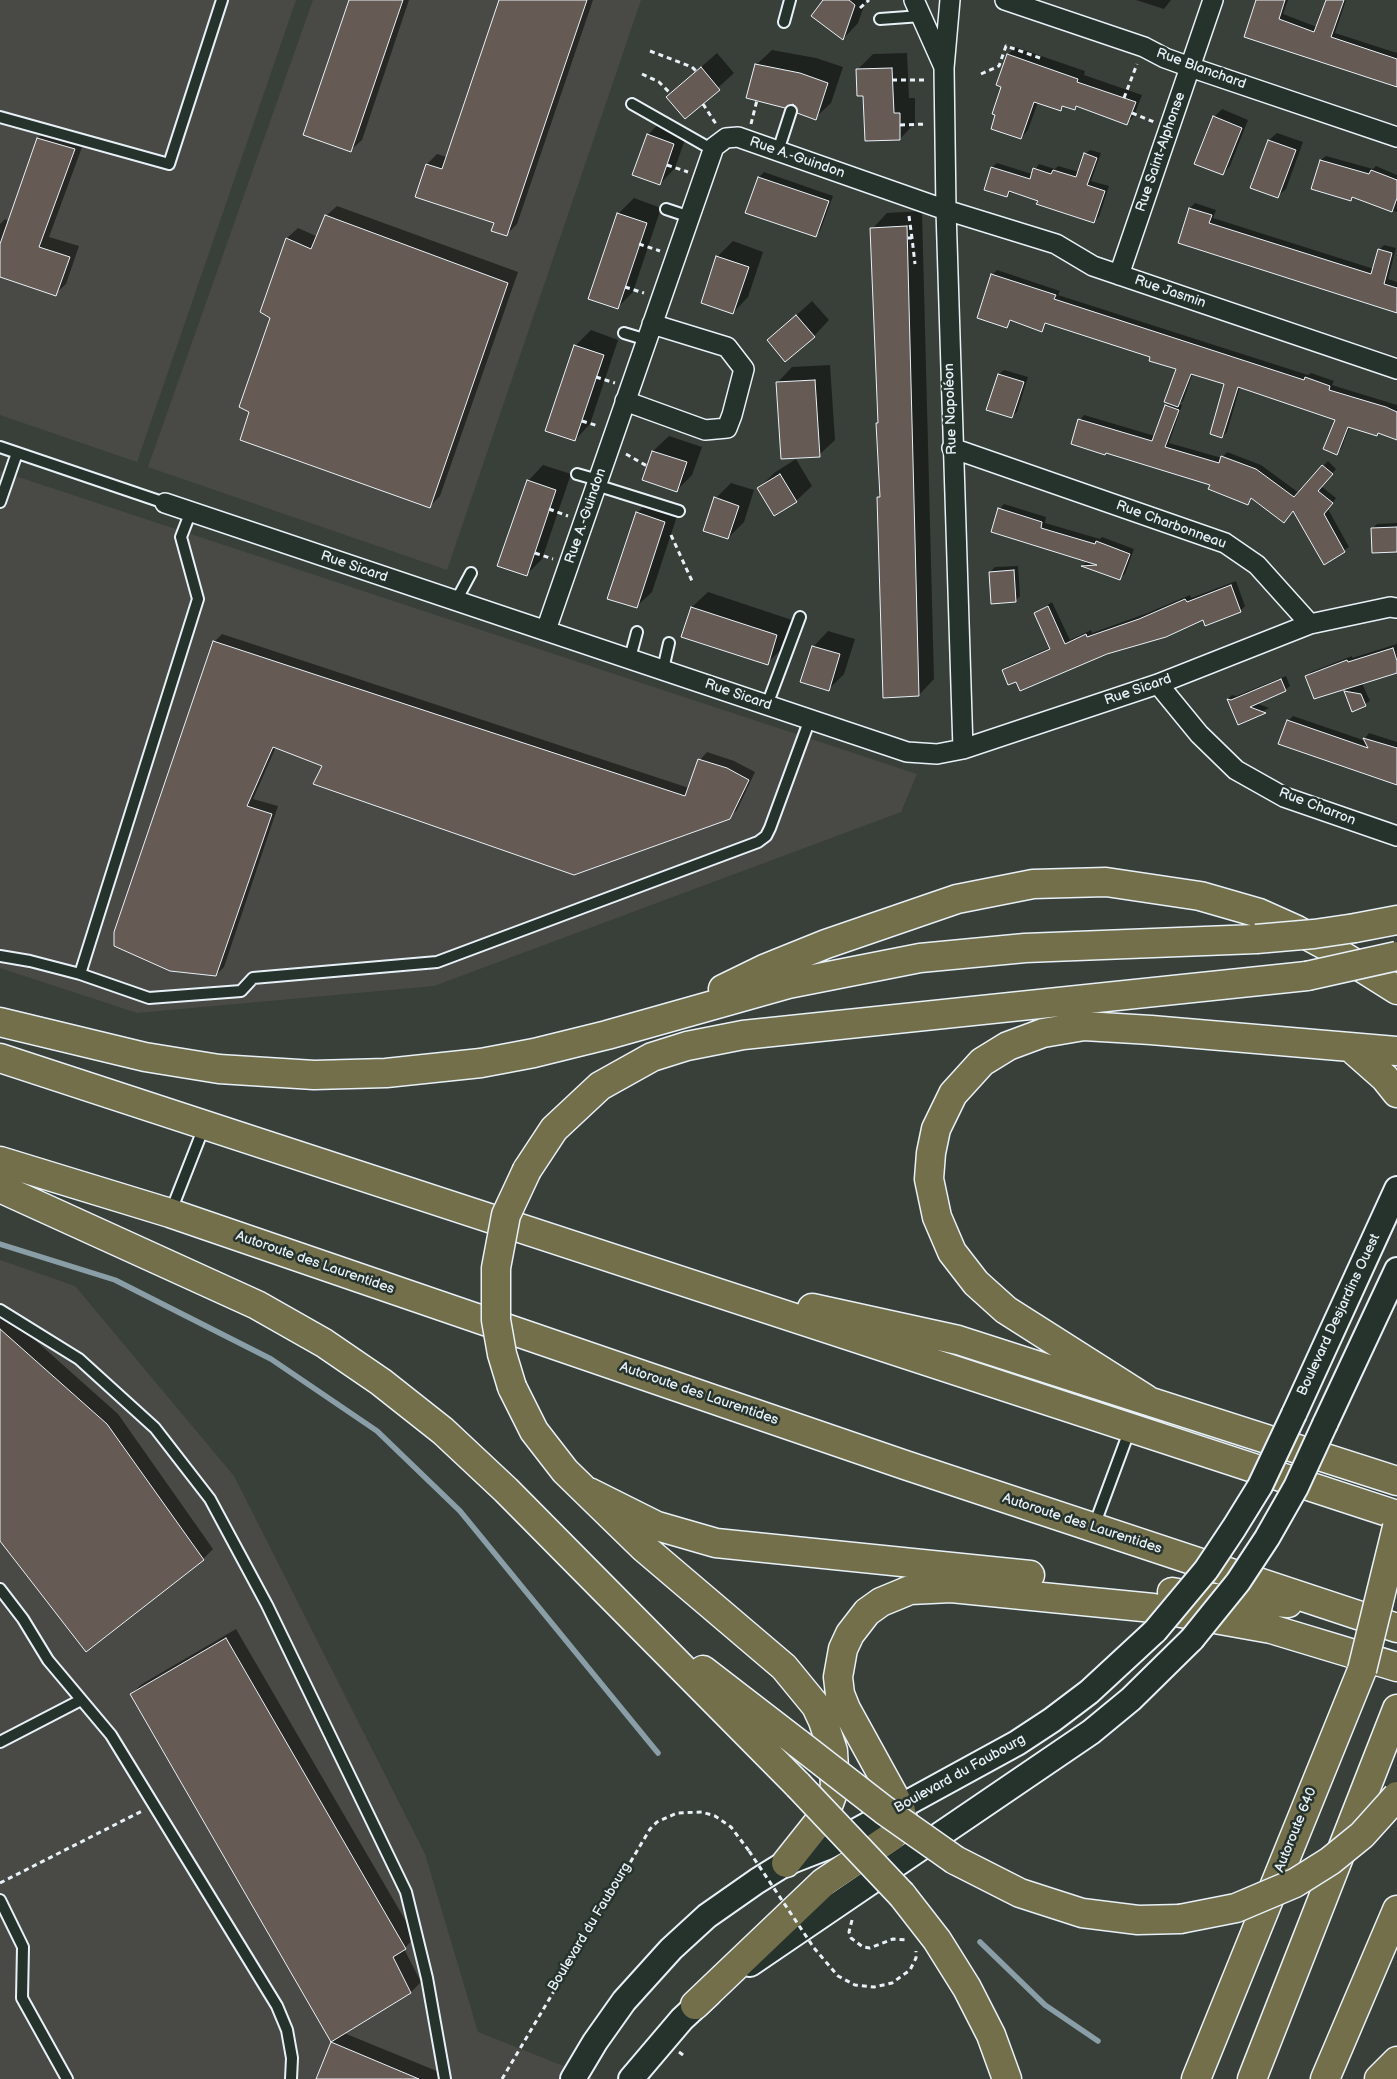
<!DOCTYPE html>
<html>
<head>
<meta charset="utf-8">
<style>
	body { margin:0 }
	canvas { display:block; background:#393f39 }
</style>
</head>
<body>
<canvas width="1397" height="2079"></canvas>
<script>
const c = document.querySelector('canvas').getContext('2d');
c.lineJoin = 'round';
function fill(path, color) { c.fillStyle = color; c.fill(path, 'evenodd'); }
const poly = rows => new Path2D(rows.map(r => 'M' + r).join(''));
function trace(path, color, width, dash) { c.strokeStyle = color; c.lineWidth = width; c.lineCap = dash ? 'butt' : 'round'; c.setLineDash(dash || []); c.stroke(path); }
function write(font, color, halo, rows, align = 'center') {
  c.font = font + ' "Balsamiq Sans",sans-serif'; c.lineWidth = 5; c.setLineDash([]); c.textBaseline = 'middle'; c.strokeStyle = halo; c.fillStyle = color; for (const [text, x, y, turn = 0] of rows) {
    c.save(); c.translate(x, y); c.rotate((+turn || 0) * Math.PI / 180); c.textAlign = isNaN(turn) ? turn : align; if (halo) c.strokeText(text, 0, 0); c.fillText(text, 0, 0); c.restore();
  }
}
fill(poly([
	[0,0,296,0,137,462,0,415],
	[313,0,641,0,447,570,148,467],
	[0,471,917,774,901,812,434,986,137,1013,0,968],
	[0,1260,75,1286,234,1476,425,1854,478,2032,596,2079,0,2079]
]), '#494a45');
fill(poly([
	[350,0,409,0,362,140,351,150],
	[501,0,593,0,517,224,506,235,496,223,427,164,437,154,447,157],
	[824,0,866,0,858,23,843,39],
	[1136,0,1171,0,1164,9],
	[1258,0,1288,0,1283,14,1317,27,1327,0,1346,0,1335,33,1397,53,1397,86,1246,37],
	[1015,47,1085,71,1084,75,1142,95,1134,116,1127,123,1078,105,1074,109,1064,106,1060,109,1038,102,1028,130,1021,138,1003,86,1008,55],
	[772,50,816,58,843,67,831,103,815,118,793,103,756,65],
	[717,53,734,73,685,118,667,97],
	[907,53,909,98,915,98,915,123,900,139,865,94,858,69,873,54],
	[1222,109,1248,120,1230,166,1223,174,1214,117],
	[663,119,689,128,675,168,660,184,648,135],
	[48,128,85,139,49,237,79,246,66,284,55,294,0,276,0,224,5,219,9,222,38,138],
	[1277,133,1303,142,1286,189,1278,196,1252,187,1269,140],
	[1090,150,1101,153,1091,181,1109,186,1099,217,1094,221,1012,191,1007,196,985,189,992,167,997,163,1032,174,1039,164,1055,169,1058,166,1079,172,1085,154],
	[1326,156,1373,169,1376,166,1397,175,1397,212,1354,196,1350,200,1321,160],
	[764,172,833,196,820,231,815,236,747,212,759,177],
	[634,198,661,208,633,292,617,308,618,214],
	[1195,203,1216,210,1213,218,1374,269,1379,250,1384,245,1396,248,1388,279,1397,282,1397,313,1179,242,1190,208],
	[337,206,518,272,440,496,430,506,251,411,272,317,262,311,287,238,298,228,318,237,326,216],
	[922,211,934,679,919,695,879,498,881,495,877,423,879,421,872,229,887,213],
	[733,241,763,252,748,297,733,313,717,257],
	[997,270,1060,291,1058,295,1308,375,1311,373,1334,381,1332,385,1397,405,1397,439,1350,426,1341,449,1337,453,1336,419,1240,387,1227,432,1222,437,1226,384,1193,373,1183,401,1179,404,1182,405,1169,443,1222,458,1227,452,1261,465,1299,493,1328,461,1336,469,1321,486,1336,498,1328,509,1349,547,1324,563,1294,510,1253,498,1248,503,1080,420,1084,415,1155,436,1166,406,1169,402,1178,368,1152,356,1047,322,1041,331,1012,319,1007,327,992,275],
	[812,301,829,320,814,336,769,340],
	[591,330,618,340,590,424,575,440,575,346],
	[830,365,835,440,819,455,777,383,792,367],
	[1004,370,1028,377,1017,412,1012,416,999,374],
	[669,436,702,447,692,475,677,490,644,479,653,451],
	[796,459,812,486,796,501,775,514,759,488,774,473],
	[543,465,571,474,542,559,527,574,528,481],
	[731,483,754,490,744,522,728,538,716,498],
	[652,498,680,507,652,592,636,607,637,513],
	[1004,504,1046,517,1045,523,1100,539,1102,537,1134,549,1125,574,1120,578,1083,565,1088,561,1000,509],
	[1397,523,1397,551,1372,529,1377,524],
	[1018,566,1020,596,1015,601,990,572,995,567],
	[1236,581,1245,606,1240,611,1203,619,1017,680,1003,671,1008,666,1051,647,1035,613,1052,602,1070,640,1091,630,1092,633,1145,614,1190,595,1191,598],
	[708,592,792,620,783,648,767,663,692,607],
	[828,631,855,639,844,674,828,690,813,647],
	[222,634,689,788,700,760,707,752,734,761,755,772,737,810,729,818,324,765,276,747,253,799,278,806,224,967,216,975,214,642],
	[1397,644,1397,671,1362,683,1370,701,1353,711,1343,687,1307,676,1311,672,1352,656,1352,658],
	[1286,676,1290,686,1285,690,1256,703,1269,708,1239,723,1228,699,1232,695,1236,696],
	[1293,716,1366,741,1365,738,1369,733,1397,742,1397,783,1288,721],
	[0,1313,7,1315,118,1414,213,1549,203,1559,0,1539],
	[236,1629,415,1937,404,1949,421,1982,411,1992,344,2033,444,2074,442,2079,317,2079,332,2042,131,1694,142,1684]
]), '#0007');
trace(poly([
	[0,1244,115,1280,271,1359,377,1431,460,1511,658,1753],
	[980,1942,1045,2005,1098,2041]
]), '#899ea6', 5.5);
const building = poly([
	[349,0,403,0,351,152,303,135,349,0],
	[499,0,587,0,507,236,491,231,494,223,415,197,426,164,442,169,499,0],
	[823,0,849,0,855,5,843,40,811,16,823,0],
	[1256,0,1285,0,1279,19,1314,32,1326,0,1344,0,1331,37,1397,59,1397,87,1244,37,1256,0],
	[1007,54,1078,79,1077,82,1136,102,1127,125,1076,106,1075,110,1062,106,1061,111,1034,102,1021,139,991,129,995,115,992,114,1001,87,996,85,1007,54],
	[755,64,800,73,828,83,816,120,797,113,796,107,793,104,785,108,746,98,755,64],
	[701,67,720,90,685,119,666,97,701,67],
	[892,68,894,113,900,113,900,140,865,141,863,96,857,96,856,69,892,68],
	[1213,116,1242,128,1223,175,1194,164,1213,116],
	[647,134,674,144,660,185,632,175,647,134],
	[37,138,75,149,39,247,70,257,56,296,0,277,0,244,37,138],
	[1268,140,1296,150,1278,198,1250,188,1268,140],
	[1084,153,1097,158,1087,185,1105,191,1094,223,1036,204,1038,201,1009,191,1007,197,984,190,991,167,1030,179,1033,168,1051,174,1053,170,1076,177,1084,153],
	[1320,160,1369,174,1371,170,1397,180,1397,198,1392,212,1352,197,1351,201,1311,189,1320,160],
	[758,177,829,201,816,237,745,213,758,177],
	[1189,208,1212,215,1209,223,1371,274,1378,249,1392,253,1384,284,1397,288,1397,313,1178,243,1189,208],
	[617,213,647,223,618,309,588,299,617,213],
	[325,215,508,283,430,508,240,440,249,412,239,407,270,318,260,312,286,238,311,249,325,215],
	[907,226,919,696,883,698,877,497,880,497,876,423,878,423,870,228,907,226],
	[716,256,749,267,733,314,701,303,716,256],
	[991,274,1056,295,1054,299,1304,380,1305,377,1330,386,1329,390,1386,407,1397,412,1397,440,1378,433,1377,436,1348,427,1337,455,1323,449,1335,420,1238,387,1222,438,1210,434,1224,384,1191,374,1178,407,1164,402,1176,369,1149,361,1150,357,1045,323,1042,332,1010,320,1007,328,977,318,991,274],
	[796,315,815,337,785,362,767,340,796,315],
	[574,345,604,355,575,441,545,431,574,345],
	[998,374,1024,382,1012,418,986,410,998,374],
	[815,380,820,457,781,459,776,382,815,380],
	[1165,405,1179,410,1165,447,1219,463,1221,456,1256,469,1294,497,1322,465,1333,474,1318,491,1333,503,1324,514,1345,552,1324,565,1293,511,1284,523,1251,498,1248,505,1208,489,1210,485,1106,453,1105,455,1071,444,1078,419,1152,441,1165,405],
	[652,451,687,462,677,492,642,480,652,451],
	[780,474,797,502,774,516,757,488,780,474],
	[527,480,556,490,527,576,497,566,527,480],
	[714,497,739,506,728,539,703,531,714,497],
	[998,508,1042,522,1041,528,1095,544,1096,541,1130,554,1120,580,1081,566,1097,565,991,532,998,508],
	[636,512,665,522,637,608,607,599,636,512],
	[1397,527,1397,552,1372,553,1371,528,1397,527],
	[1014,570,1016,602,991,604,989,572,1014,570],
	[1231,585,1241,612,1205,626,1203,620,1166,637,1107,654,1020,691,1016,682,1008,685,1002,670,1050,649,1034,613,1048,606,1065,644,1086,634,1087,637,1139,619,1185,599,1187,602,1231,585],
	[691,607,777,635,768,665,681,637,691,607],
	[213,641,685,796,698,759,727,768,749,780,730,819,574,875,313,784,322,766,273,747,247,806,272,814,216,976,170,971,114,946,114,932,213,641],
	[812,646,840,654,829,691,800,682,812,646],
	[1393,648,1397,661,1397,673,1314,699,1305,676,1347,660,1348,662,1393,648],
	[1281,679,1286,691,1250,707,1266,713,1238,725,1227,699,1231,700,1281,679],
	[1344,691,1361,694,1366,706,1352,712,1344,691],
	[1287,720,1368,748,1363,738,1397,748,1397,785,1278,744,1287,720],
	[0,1329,107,1424,204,1560,86,1652,0,1541,0,1329],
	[226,1638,406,1949,393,1957,411,1993,331,2042,130,1694,226,1638],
	[331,2042,419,2079,316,2079,331,2042]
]);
fill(building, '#665a55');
trace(building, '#e8f1f8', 1);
const service = poly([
	[880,19,921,16],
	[784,22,790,0],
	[632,104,713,150],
	[0,117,169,164,222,0],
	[778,151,791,111],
	[666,209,690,217],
	[624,333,647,340],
	[0,447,165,503],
	[577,474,598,480],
	[596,485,679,511],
	[0,502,17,453],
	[191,511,181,537,198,599,80,974,149,998,241,991,253,978,437,962,758,842,766,836,770,828,810,719],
	[456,601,471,573],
	[630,658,637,632],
	[663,669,669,643],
	[767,705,800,617],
	[0,956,30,961,80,974],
	[171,1211,204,1127],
	[0,1310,79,1359,155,1428,210,1499,267,1605,406,1892,427,1978,445,2079],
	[1094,1526,1130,1429],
	[0,1589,23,1619,48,1660,111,1735,277,2006,287,2030,292,2058,291,2079],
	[0,1742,81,1700],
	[0,1900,23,1947,22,1998,67,2079]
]);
const minor = poly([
	[914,0,944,67],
	[950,0,944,68,946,210,963,749],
	[1005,0,1144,47,1165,58,1190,67,1397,137],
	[1119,275,1213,0],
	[625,401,705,430,727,428,732,415,744,369,727,347,652,324],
	[952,448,1225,543,1257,565,1310,624],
	[165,503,907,752,937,754,963,749,1158,684,1310,624,1390,607,1397,608],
	[546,630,714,147,726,138,738,137,946,210,1056,244,1093,266,1397,369],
	[1158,684,1199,734,1236,770,1284,797,1397,836]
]);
const tertiary = poly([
	[1294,1414,1397,1189],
	[1325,1424,1397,1270],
	[750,1964,1091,1732,1131,1699,1192,1639],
	[573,2079,595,2042,624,2001,671,1949,707,1916,757,1881,786,1863,827,1847,1017,1743,1052,1720,1089,1692,1155,1631],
	[631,2079,682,2019,709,1994]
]);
const motorway = poly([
	[1355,928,1397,920],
	[723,989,764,969,826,944,957,899,1033,884,1106,882,1200,896,1259,913,1297,930,1332,949,1397,990],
	[0,1022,145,1057,219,1069,314,1075,386,1073,481,1063,534,1053,607,1035,788,984,920,958,1025,948,1256,939],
	[1351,1048,1385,1078,1397,1093],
	[0,1058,1397,1515],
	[0,1161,170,1213,905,1465,1397,1628],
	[527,1170,554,1129,600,1086,652,1057,687,1046,743,1035,1307,976],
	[0,1188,257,1305,324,1343,381,1382,443,1431,506,1490,798,1785],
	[812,1308,958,1340,1397,1481],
	[512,1387,534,1431,565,1471,643,1547,784,1667,816,1706,823,1721,833,1751,835,1787,825,1814,786,1863],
	[1146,1399,1006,1310,976,1283,952,1252,937,1217,929,1179,931,1153,936,1129,953,1094,982,1062,1008,1046,1043,1033,1084,1026,1151,1030,1397,1051],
	[589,1492,657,1526,716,1543,1030,1575],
	[1172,1592,1200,1597,1288,1603],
	[703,1670,799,1744],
	[955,1860,1020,1893,1082,1913,1138,1920,1180,1919],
	[902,1895,937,1940,967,1988,991,2035,1007,2079],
	[695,2005,824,1882,891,1837,904,1824,900,1807,846,1709,840,1694,838,1677,843,1649,850,1634,867,1612,881,1602,910,1590,951,1588,1153,1608,1271,1629,1397,1667],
	[1196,2079,1362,1670],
	[1252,2079,1397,1709],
	[1325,2079,1397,1910],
	[1379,2079,1397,2061]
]);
trace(service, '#e8f1f8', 14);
trace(minor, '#e8f1f8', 22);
trace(tertiary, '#e8f1f8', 28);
trace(motorway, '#e8f1f8', 31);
trace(poly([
	[860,8,869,0],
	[650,51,692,67,696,71],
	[642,74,659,82,670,93],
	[981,74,999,66,1006,46,1040,58],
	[892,80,927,80],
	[1124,98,1137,64],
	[703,104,716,124],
	[1132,113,1154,122],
	[751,124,757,100],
	[900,125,927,124],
	[667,165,688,172],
	[909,216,912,238],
	[908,238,912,238,915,264],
	[639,244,660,251],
	[625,287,644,293],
	[596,377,615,383],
	[582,421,598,426],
	[626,454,647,466],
	[549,509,568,516],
	[671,535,692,581],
	[535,553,553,559],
	[0,1883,142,1811],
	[852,1920,849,1932,851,1938,863,1947,870,1948,893,1939,907,1940],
	[814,1948,838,1976,855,1985,874,1987,892,1983,910,1970,916,1958,916,1951],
	[679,2052,686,2057],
	[502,2079,650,1829,657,1822,677,1813,702,1812,715,1816,731,1827,749,1851]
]), '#e8f1f8', 3, [5, 4]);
trace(service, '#26332d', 10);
trace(minor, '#26332d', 19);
trace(tertiary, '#26332d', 24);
trace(motorway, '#726f4a', 28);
const tertiaryBridge = poly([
	[1155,1631,1206,1570,1234,1528,1260,1486,1294,1414],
	[1192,1639,1238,1582,1267,1538,1296,1487,1325,1424]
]);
const motorwayBridge = poly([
	[1256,939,1314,934,1355,928],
	[1307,976,1397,956],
	[512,1387,502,1354,496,1320,496,1268,506,1215,527,1170],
	[1362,1670,1397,1527],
	[799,1744,884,1810,955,1860],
	[798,1785,902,1895],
	[1180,1919,1236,1908,1295,1883,1330,1861,1362,1835,1397,1796]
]);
trace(tertiaryBridge, '#e8f1f8', 28, []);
trace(motorwayBridge, '#e8f1f8', 31, []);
trace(poly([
	[749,1851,814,1948]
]), '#e8f1f8', 3, [5, 4]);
trace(tertiaryBridge, '#26332d', 24);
trace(motorwayBridge, '#726f4a', 28);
write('14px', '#e8f1f8', '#26332d', [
	["Rue Blanchard",1201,69,20],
	["Rue Saint-Alphonse",1161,152,-71],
	["Rue A.-Guindon",797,158,19],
	["Rue Jasmin",1170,292,19],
	["Rue Napoléon",951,409,-92],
	["Rue A.-Guindon",586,516,-71],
	["Rue Charbonneau",1171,525,20],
	["Rue Sicard",354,567,19],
	["Rue Sicard",1138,690,-19],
	["Rue Sicard",738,695,19],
	["Rue Charron",1317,807,21],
	["Autoroute des Laurentides",315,1263,19],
	["Boulevard Desjardins Ouest",1339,1315,-65],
	["Autoroute des Laurentides",699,1394,19],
	["Autoroute des Laurentides",1082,1524,18],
	["Boulevard du Faubourg",960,1774,-29],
	["Autoroute 640",1296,1830,-68],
	["Boulevard du Faubourg",590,1927,-59]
]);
</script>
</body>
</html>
